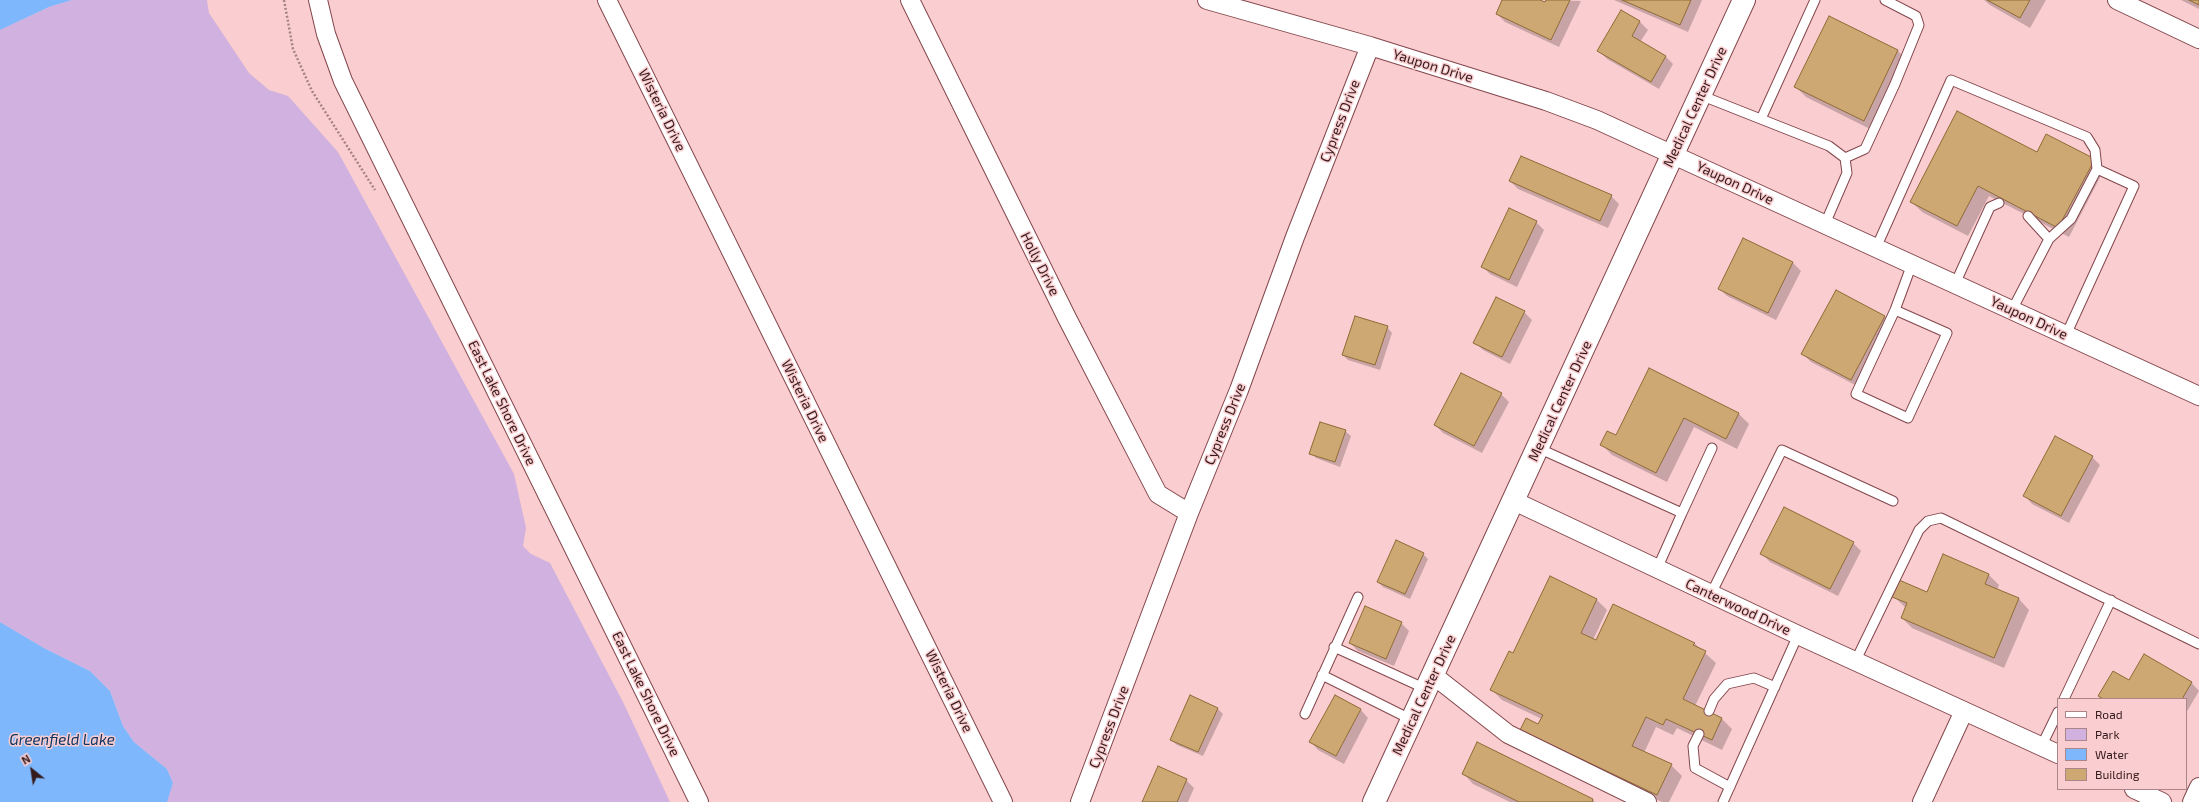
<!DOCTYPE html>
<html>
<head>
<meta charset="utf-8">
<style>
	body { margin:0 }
	#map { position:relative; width:2199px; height:802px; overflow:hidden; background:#faced0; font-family:"Exo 2",sans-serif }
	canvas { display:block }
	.legend { position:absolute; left:2057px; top:698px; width:130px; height:92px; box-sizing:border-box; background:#faced0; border:1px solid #ab8688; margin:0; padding:5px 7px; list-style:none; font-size:12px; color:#341a1c }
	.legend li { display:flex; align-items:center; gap:8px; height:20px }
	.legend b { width:20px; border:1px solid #ab8688 }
	.north { position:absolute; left:12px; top:750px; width:40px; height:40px; -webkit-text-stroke:3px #faced0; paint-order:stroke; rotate:330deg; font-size:11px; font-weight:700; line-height:16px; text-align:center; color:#341a1c }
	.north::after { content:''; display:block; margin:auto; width:14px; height:18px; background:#341a1c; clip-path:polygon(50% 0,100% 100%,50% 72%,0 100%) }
</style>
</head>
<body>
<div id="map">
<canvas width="2199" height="802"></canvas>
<ul class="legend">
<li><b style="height:5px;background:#fff"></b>Road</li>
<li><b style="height:11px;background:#d0b1df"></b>Park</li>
<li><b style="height:11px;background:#7fb7fd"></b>Water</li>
<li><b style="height:11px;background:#cea872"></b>Building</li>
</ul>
<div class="north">N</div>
</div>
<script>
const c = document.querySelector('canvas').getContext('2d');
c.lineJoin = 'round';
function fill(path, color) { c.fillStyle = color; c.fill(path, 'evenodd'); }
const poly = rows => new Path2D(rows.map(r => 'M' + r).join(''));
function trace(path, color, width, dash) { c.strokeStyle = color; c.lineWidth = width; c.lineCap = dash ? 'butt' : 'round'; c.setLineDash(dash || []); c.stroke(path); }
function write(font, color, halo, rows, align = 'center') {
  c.font = font + ' "Exo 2",sans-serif'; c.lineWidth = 3; c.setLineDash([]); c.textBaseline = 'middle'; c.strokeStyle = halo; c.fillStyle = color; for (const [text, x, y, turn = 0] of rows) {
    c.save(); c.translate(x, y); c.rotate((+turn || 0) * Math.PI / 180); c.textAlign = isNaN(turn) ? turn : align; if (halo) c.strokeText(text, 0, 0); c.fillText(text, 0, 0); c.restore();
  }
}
fill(poly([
	[72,0,207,0,209,13,249,73,269,90,288,96,338,152,514,474,526,528,523,546,531,554,550,563,623,702,670,802,166,802,173,783,167,769,134,742,123,726,110,691,90,671,44,648,0,622,0,30,49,7]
]), '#d0b1df');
fill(poly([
	[0,0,72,0,49,7,0,30],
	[0,622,44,648,90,671,110,691,123,726,134,742,167,769,173,783,167,802,0,802]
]), '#7fb7fd');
fill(poly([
	[1503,0,1538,0,1545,4,1547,0,1581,1,1559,47,1505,22,1497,14],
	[1614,0,1702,0,1688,32],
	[1984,0,2046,0,2030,28,1990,5],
	[2181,0,2199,0,2199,9],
	[1621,11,1640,22,1648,30,1640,42,1665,56,1673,64,1659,89,1607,59,1599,51],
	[1830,18,1898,51,1908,61,1874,131,1806,97,1796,87],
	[2047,135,2104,170,2069,237,1989,196,1968,236,1922,212,1911,201,2037,154],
	[1510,181,1611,196,1619,204,1608,228,1518,189],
	[1536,222,1544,230,1517,287,1490,274,1483,267],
	[1743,239,1793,263,1801,271,1776,320,1727,296,1719,288],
	[1836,291,1885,317,1893,325,1859,387,1811,362,1803,354],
	[1524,312,1532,320,1510,364,1483,350,1475,342],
	[1387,327,1392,333,1380,370,1348,360,1343,355],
	[1650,370,1739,414,1749,424,1737,449,1694,427,1667,482,1612,455,1602,445,1616,437],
	[1501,394,1509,402,1482,453,1443,433,1435,425],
	[1345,431,1351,436,1340,467,1316,458,1311,453],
	[2092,457,2100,465,2069,523,2032,504,2025,496],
	[1853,543,1861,551,1838,596,1770,562,1762,554],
	[1423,554,1428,559,1410,599,1383,587,1378,582],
	[1944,555,1989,575,1999,585,1997,590,2019,599,2029,610,2004,668,1912,628,1902,618,1906,608,1894,597,1927,593],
	[1597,600,1607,610,1593,640,1694,643,1716,663,1695,706,1722,719,1732,729,1722,750,1677,728,1673,735,1656,727,1644,753,1671,765,1682,776,1669,802,1662,802,1531,741,1521,730,1539,725,1542,719,1502,700,1492,690,1514,654],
	[1401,623,1409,631,1394,666,1358,651,1350,643],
	[2129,681,2191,682,2199,691,2186,713,2186,699,2102,699,2099,696],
	[1335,697,1361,710,1368,718,1344,764,1318,750,1311,742],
	[1217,708,1223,714,1203,756,1177,745,1171,740],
	[1478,743,1593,800,1595,802,1510,802,1473,784,1463,773],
	[1186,780,1194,788,1188,802,1143,802]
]), '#0003');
const building = poly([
	[1502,0,1540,0,1545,2,1546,0,1570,0,1551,40,1496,14,1502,0],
	[1622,0,1691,0,1680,25,1622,0],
	[1987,0,2030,0,2020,18,1987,0],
	[2189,0,2199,0,2199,5,2189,0],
	[1621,10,1640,21,1632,36,1666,56,1651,82,1597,51,1621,10],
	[1829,16,1898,50,1864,121,1794,87,1829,16],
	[1957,111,2037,152,2046,134,2095,159,2058,228,1978,186,1957,226,1910,202,1957,111],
	[1521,156,1612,195,1600,221,1509,181,1521,156],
	[1509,208,1537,221,1509,280,1481,267,1509,208],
	[1743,238,1793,262,1768,313,1718,289,1743,238],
	[1836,290,1885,316,1851,380,1801,354,1836,290],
	[1496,297,1525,311,1502,357,1473,343,1496,297],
	[1355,316,1388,326,1375,365,1342,355,1355,316],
	[1649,368,1739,413,1726,439,1684,418,1656,473,1600,445,1607,431,1616,435,1649,368],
	[1461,373,1502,393,1474,446,1434,425,1461,373],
	[1320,422,1346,430,1335,462,1309,454,1320,422],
	[2055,436,2093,456,2061,516,2023,496,2055,436],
	[1784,507,1854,542,1830,589,1760,554,1784,507],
	[1396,540,1424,553,1405,594,1377,582,1396,540],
	[1943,554,1989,574,1985,584,2019,598,1994,658,1901,618,1907,603,1892,597,1899,580,1927,592,1943,554],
	[1550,576,1597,599,1581,633,1596,640,1613,604,1695,643,1693,645,1706,651,1683,699,1722,718,1712,740,1666,719,1663,725,1646,717,1632,746,1672,764,1657,795,1520,730,1526,718,1538,724,1543,715,1490,690,1509,651,1513,653,1550,576],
	[1365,606,1402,622,1386,659,1349,643,1365,606],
	[2144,654,2192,682,2182,699,2103,699,2098,696,2113,671,2129,680,2144,654],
	[1190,695,1218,708,1198,752,1170,740,1190,695],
	[1335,695,1361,709,1336,756,1309,742,1335,695],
	[1477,742,1593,799,1592,802,1519,802,1462,774,1477,742],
	[1158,766,1187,779,1177,802,1142,802,1158,766]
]);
fill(building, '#cea872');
trace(building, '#8d6a35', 1);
const service = poly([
	[1700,95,1829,146,1845,158,1847,173,1825,224],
	[1761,119,1815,0],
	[1845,158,1865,149,1895,84,1919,25,1916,16,1885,0],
	[2028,216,2049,239],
	[1876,248,1951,80,2087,137,2095,150,2097,169,2071,219,2049,239,2012,310],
	[1955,284,1990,207,1999,203],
	[1895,310,1947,333,1908,418,1856,394,1895,310,1912,264],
	[2066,335,2134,186,2097,169],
	[1538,448,1682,513,1657,569],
	[1682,513,1712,448],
	[1711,594,1782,450,1893,501],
	[1334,647,1426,689],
	[1855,662,1919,530,1928,521,1941,518,2199,644],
	[1322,675,1412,720],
	[2064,699,2111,600],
	[1709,711,1714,699,1727,684,1754,678,1775,687],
	[1305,714,1358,597],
	[1699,734,1693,746,1695,768,1730,787],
	[2041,747,2058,712],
	[1723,802,1798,635]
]);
const minor = poly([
	[318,0,326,34,343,81,699,802],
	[607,0,1003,802],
	[910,0,1067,318,1158,494,1189,513],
	[1207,0,1370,46,1546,101,1597,120,2199,396],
	[2117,0,2199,39],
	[1514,501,1798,635,2058,754],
	[1433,675,1508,734,1647,802],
	[2134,789,2162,802],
	[1080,802,1189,513,1239,390,1295,237,1370,46],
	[1922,802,1964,711],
	[2192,802,2199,787]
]);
const tertiary = poly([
	[1374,802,1744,0]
]);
trace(service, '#83464c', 11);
trace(minor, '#83464c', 20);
trace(tertiary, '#83464c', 24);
trace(poly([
	[284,0,293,49,312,91,375,190]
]), '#a68284', 2.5, [2, 2]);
trace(service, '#fff', 9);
trace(minor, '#fff', 18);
trace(tertiary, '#fff', 22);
write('14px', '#341a1c', '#faced0', [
	["Yaupon Drive",1433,66,17],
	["Medical Center Drive",1695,107,-65],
	["Wisteria Drive",662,110,64],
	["Cypress Drive",1340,121,-69],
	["Yaupon Drive",1735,183,25],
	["Holly Drive",1040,264,63],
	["Yaupon Drive",2029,318,25],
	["Wisteria Drive",805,401,64],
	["Medical Center Drive",1560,401,-65],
	["East Lake Shore Drive",502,403,64],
	["Cypress Drive",1225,424,-68],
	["Canterwood Drive",1738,607,25],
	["Wisteria Drive",949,691,64],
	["East Lake Shore Drive",646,694,64],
	["Medical Center Drive",1424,695,-65],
	["Cypress Drive",1109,727,-69]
]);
write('italic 15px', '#113662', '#faced0', [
	["Greenfield Lake",62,740]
]);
</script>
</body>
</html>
